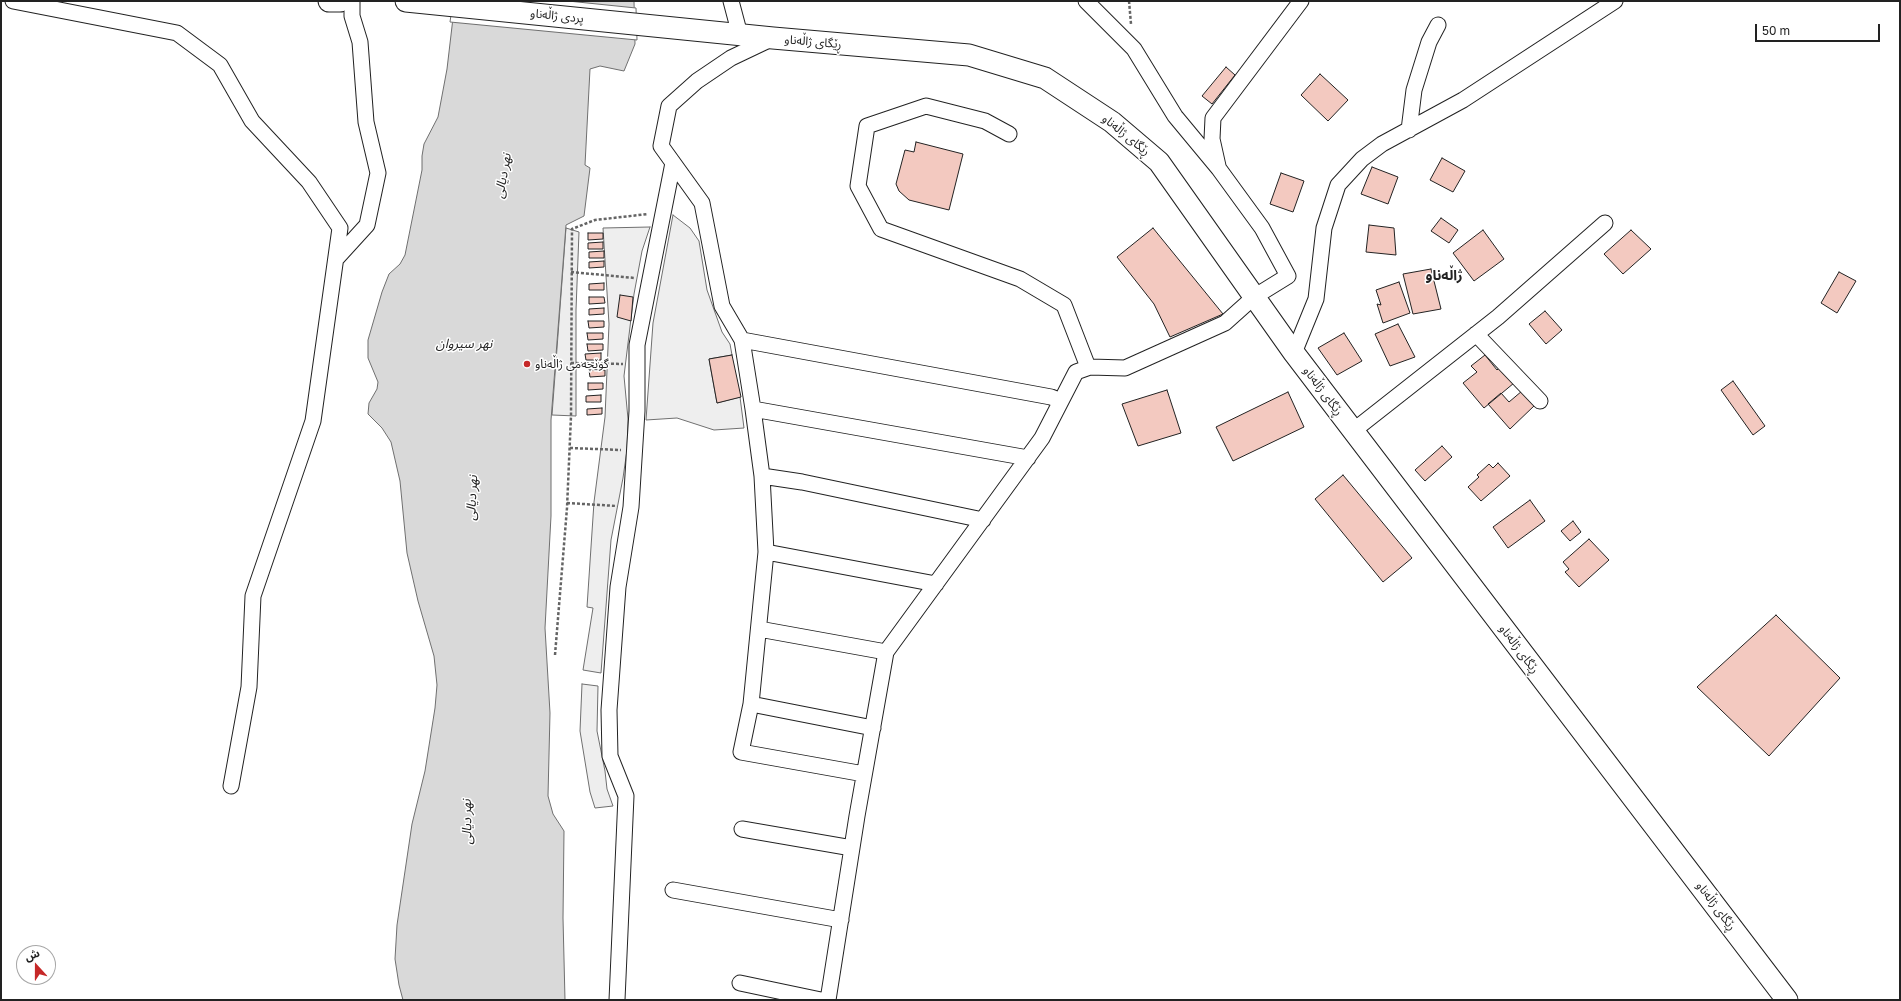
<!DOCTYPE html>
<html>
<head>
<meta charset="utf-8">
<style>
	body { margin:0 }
	#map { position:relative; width:1901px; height:1001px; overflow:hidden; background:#fff; font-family:"Golos Text","Noto Sans Arabic",sans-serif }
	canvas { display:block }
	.frame { position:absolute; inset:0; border:2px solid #222; pointer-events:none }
	.north { position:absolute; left:16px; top:945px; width:40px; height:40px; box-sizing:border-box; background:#fff; border:1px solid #a7a7a7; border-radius:50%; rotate:339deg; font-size:11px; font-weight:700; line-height:16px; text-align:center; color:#222 }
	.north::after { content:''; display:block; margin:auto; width:14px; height:18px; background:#c62828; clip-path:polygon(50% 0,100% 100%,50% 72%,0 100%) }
	.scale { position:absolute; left:1755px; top:24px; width:125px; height:18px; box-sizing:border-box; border:2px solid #222; border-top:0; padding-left:5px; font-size:12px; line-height:14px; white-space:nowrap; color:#222; -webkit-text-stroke:3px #fff; paint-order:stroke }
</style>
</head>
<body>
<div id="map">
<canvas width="1901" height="1001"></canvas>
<div class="frame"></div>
<div class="north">ش</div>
<div class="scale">50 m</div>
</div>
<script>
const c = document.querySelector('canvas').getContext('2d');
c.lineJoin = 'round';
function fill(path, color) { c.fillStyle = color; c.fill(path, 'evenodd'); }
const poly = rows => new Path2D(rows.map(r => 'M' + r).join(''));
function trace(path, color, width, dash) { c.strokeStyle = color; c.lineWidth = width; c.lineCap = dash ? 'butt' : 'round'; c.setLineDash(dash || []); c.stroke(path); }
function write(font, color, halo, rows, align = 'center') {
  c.font = font + ' "Golos Text","Noto Sans Arabic",sans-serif'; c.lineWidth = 3; c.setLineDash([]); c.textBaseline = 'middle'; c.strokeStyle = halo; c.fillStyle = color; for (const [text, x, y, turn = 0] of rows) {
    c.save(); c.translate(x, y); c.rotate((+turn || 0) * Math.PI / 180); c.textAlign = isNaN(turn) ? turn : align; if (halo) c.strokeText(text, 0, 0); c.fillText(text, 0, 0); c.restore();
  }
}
const green = poly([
	[673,215,690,228,699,241,707,290,722,332,730,344,732,355,709,359,717,403,740,397,744,428,714,430,677,418,646,420,653,323,673,215],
	[650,227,642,251,634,294,624,376,628,419,627,450,623,478,611,540,601,673,583,670,593,608,587,607,594,502,605,417,609,324,603,228,650,227],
	[582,684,598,686,597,731,605,771,607,789,613,806,595,808,590,792,580,731,582,684]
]);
fill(green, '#eee');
trace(green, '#6f6f6f', 1);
const parking = poly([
	[566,228,579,232,576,310,576,416,552,415,566,228]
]);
fill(parking, '#ededed');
trace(parking, '#6f6f6f', 1);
const water = poly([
	[455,1,634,1,635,44,624,71,600,66,590,69,585,165,590,168,584,216,566,225,551,420,551,516,545,628,550,713,548,796,553,814,564,831,563,918,565,1000,403,1000,399,985,395,959,397,925,412,824,425,771,435,708,437,685,434,656,418,601,407,553,400,481,391,442,382,428,368,414,369,403,377,389,378,382,368,358,368,340,382,292,389,274,400,264,405,255,422,170,422,156,424,144,438,117,447,69,455,1]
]);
fill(water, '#d9d9d9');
trace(water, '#6f6f6f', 1);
const pier = poly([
	[453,1,568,1,636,8,637,40,450,22,453,1]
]);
fill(pier, '#fff');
trace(pier, '#6f6f6f', 1);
const building = poly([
	[1226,67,1235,75,1212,104,1202,96,1226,67],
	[1320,74,1348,100,1328,121,1301,95,1320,74],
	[916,142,963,154,949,210,909,200,899,191,896,184,905,150,914,152,916,142],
	[1442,158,1465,171,1453,192,1430,180,1442,158],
	[1372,167,1398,177,1388,204,1361,194,1372,167],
	[1281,173,1304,181,1293,212,1270,204,1281,173],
	[1441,218,1458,230,1449,243,1431,231,1441,218],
	[1369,225,1394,228,1396,255,1366,252,1369,225],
	[1153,228,1223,314,1170,337,1154,304,1117,257,1153,228],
	[1483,230,1504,259,1474,281,1453,253,1483,230],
	[1631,230,1651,249,1623,274,1604,254,1631,230],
	[588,233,603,233,603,239,588,240,588,233],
	[603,242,603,249,588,249,588,243,603,242],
	[604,251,604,258,589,258,589,252,604,251],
	[604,261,604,267,589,268,589,262,604,261],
	[1431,269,1441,309,1413,314,1403,274,1431,269],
	[1839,272,1856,281,1837,313,1821,303,1839,272],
	[1399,282,1410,313,1383,323,1377,304,1381,305,1376,290,1399,282],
	[604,283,604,290,589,290,589,284,604,283],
	[620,295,633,297,631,321,617,317,620,295],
	[589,297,604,297,605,303,589,304,589,297],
	[604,308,604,314,589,315,589,309,604,308],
	[1545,311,1562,330,1546,344,1529,324,1545,311],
	[588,321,604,321,604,327,589,328,588,321],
	[1398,324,1415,357,1390,366,1375,334,1398,324],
	[587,333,603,333,603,339,588,340,587,333],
	[1344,333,1362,361,1337,375,1318,348,1344,333],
	[587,344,603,344,603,350,588,351,587,344],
	[601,353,601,360,586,360,585,354,601,353],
	[732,355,741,397,717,403,709,359,732,355],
	[1485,355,1497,370,1500,367,1514,383,1484,408,1463,383,1477,372,1471,366,1485,355],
	[589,370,605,370,605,376,590,377,589,370],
	[1733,381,1765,426,1753,435,1721,390,1733,381],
	[588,383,603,383,603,389,588,390,588,383],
	[1167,390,1181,433,1138,446,1122,404,1167,390],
	[1522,391,1535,405,1510,429,1488,404,1501,393,1509,402,1522,391],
	[1288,392,1304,427,1233,461,1216,427,1288,392],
	[601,395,601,402,586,402,586,396,601,395],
	[602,408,602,414,587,415,587,409,602,408],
	[1442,446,1452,457,1425,481,1415,470,1442,446],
	[1498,463,1510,476,1481,501,1468,487,1479,477,1477,475,1489,464,1493,468,1498,463],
	[1343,475,1412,558,1383,582,1315,499,1343,475],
	[1530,500,1545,521,1508,548,1493,527,1530,500],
	[1573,521,1581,532,1570,541,1561,531,1573,521],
	[1589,539,1609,560,1579,587,1565,572,1569,569,1563,562,1589,539],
	[1776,615,1840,678,1769,756,1697,687,1776,615]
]);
fill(building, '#f3c9c0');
trace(building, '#222', 1);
const minor = poly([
	[13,1,177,33,220,65,252,121,309,182,340,228,313,421,253,596,249,687,231,786],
	[731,1,740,35],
	[773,38,731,58,697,81,669,106,661,146,702,203,722,306,742,340,753,409,762,476,766,552,751,704,741,752,864,774],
	[1409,130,1414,90,1429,42,1438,25],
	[1009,134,985,121,926,106,867,126,858,186,881,229,1020,279,1064,305,1088,367],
	[1218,166,1212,139,1213,118,1301,1],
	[336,259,367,225,378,173,366,122,360,42,352,16,352,1],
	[1476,334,1540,401],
	[742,340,1051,397,1061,401],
	[1294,353,1316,299,1324,228,1338,185,1362,159,1382,144,1463,100,1615,1],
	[753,409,1028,458],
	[1353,431,1498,317,1605,223],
	[762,476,802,482,983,520],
	[766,552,936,584],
	[759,629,886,652],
	[751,704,873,728],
	[742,829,852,848],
	[673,890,841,920],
	[740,983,821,1000],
	[617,1000,626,796,610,756,609,710,618,587,631,507,637,411,637,345,673,163],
	[828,1000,857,816,886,652,1042,438,1076,372,1090,367,1125,368,1225,323,1254,297,1288,276,1262,228,1219,169,1175,116,1134,49,1086,1]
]);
const secondary = poly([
	[329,1,340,1],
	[406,1,773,38,969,55,1045,78,1112,122,1159,162,1294,353,1787,1000]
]);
trace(minor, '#222', 17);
trace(secondary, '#222', 23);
trace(poly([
	[1129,1,1131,24],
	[571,272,635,278],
	[571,363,623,364],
	[570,448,621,450],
	[567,503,617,506],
	[555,655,567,508,571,416,572,229,595,220,648,214]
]), '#646464', 2.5, [3, 2]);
trace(minor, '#fff', 15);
trace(secondary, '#fff', 21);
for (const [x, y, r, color] of [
	[527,364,4,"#c62828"]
]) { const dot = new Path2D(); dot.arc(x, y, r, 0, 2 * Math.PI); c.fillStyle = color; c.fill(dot); trace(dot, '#fff', 1.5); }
write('12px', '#222', '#fff', [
	["پردی ژاڵەناو",557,16,6],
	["ڕێگای ژاڵەناو",813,42,5],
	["ڕێگای ژاڵەناو",1126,135,39],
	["ڕێگای ژاڵەناو",1323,391,53],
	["ڕێگای ژاڵەناو",1519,649,53],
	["ڕێگای ژاڵەناو",1716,906,53]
]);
write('12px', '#222', '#fff', [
	["گوێچەمی ژاڵەناو",535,364]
], 'left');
write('italic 13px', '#222', '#fff', [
	["نهر ديالى",503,176,-80],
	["نهر سیروان",464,344],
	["نهر ديالى",472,498,-87],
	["نهر ديالى",467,822,-91]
]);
write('bold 14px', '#222', '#fff', [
	["ژاڵەناو",1444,276]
]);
</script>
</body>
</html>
